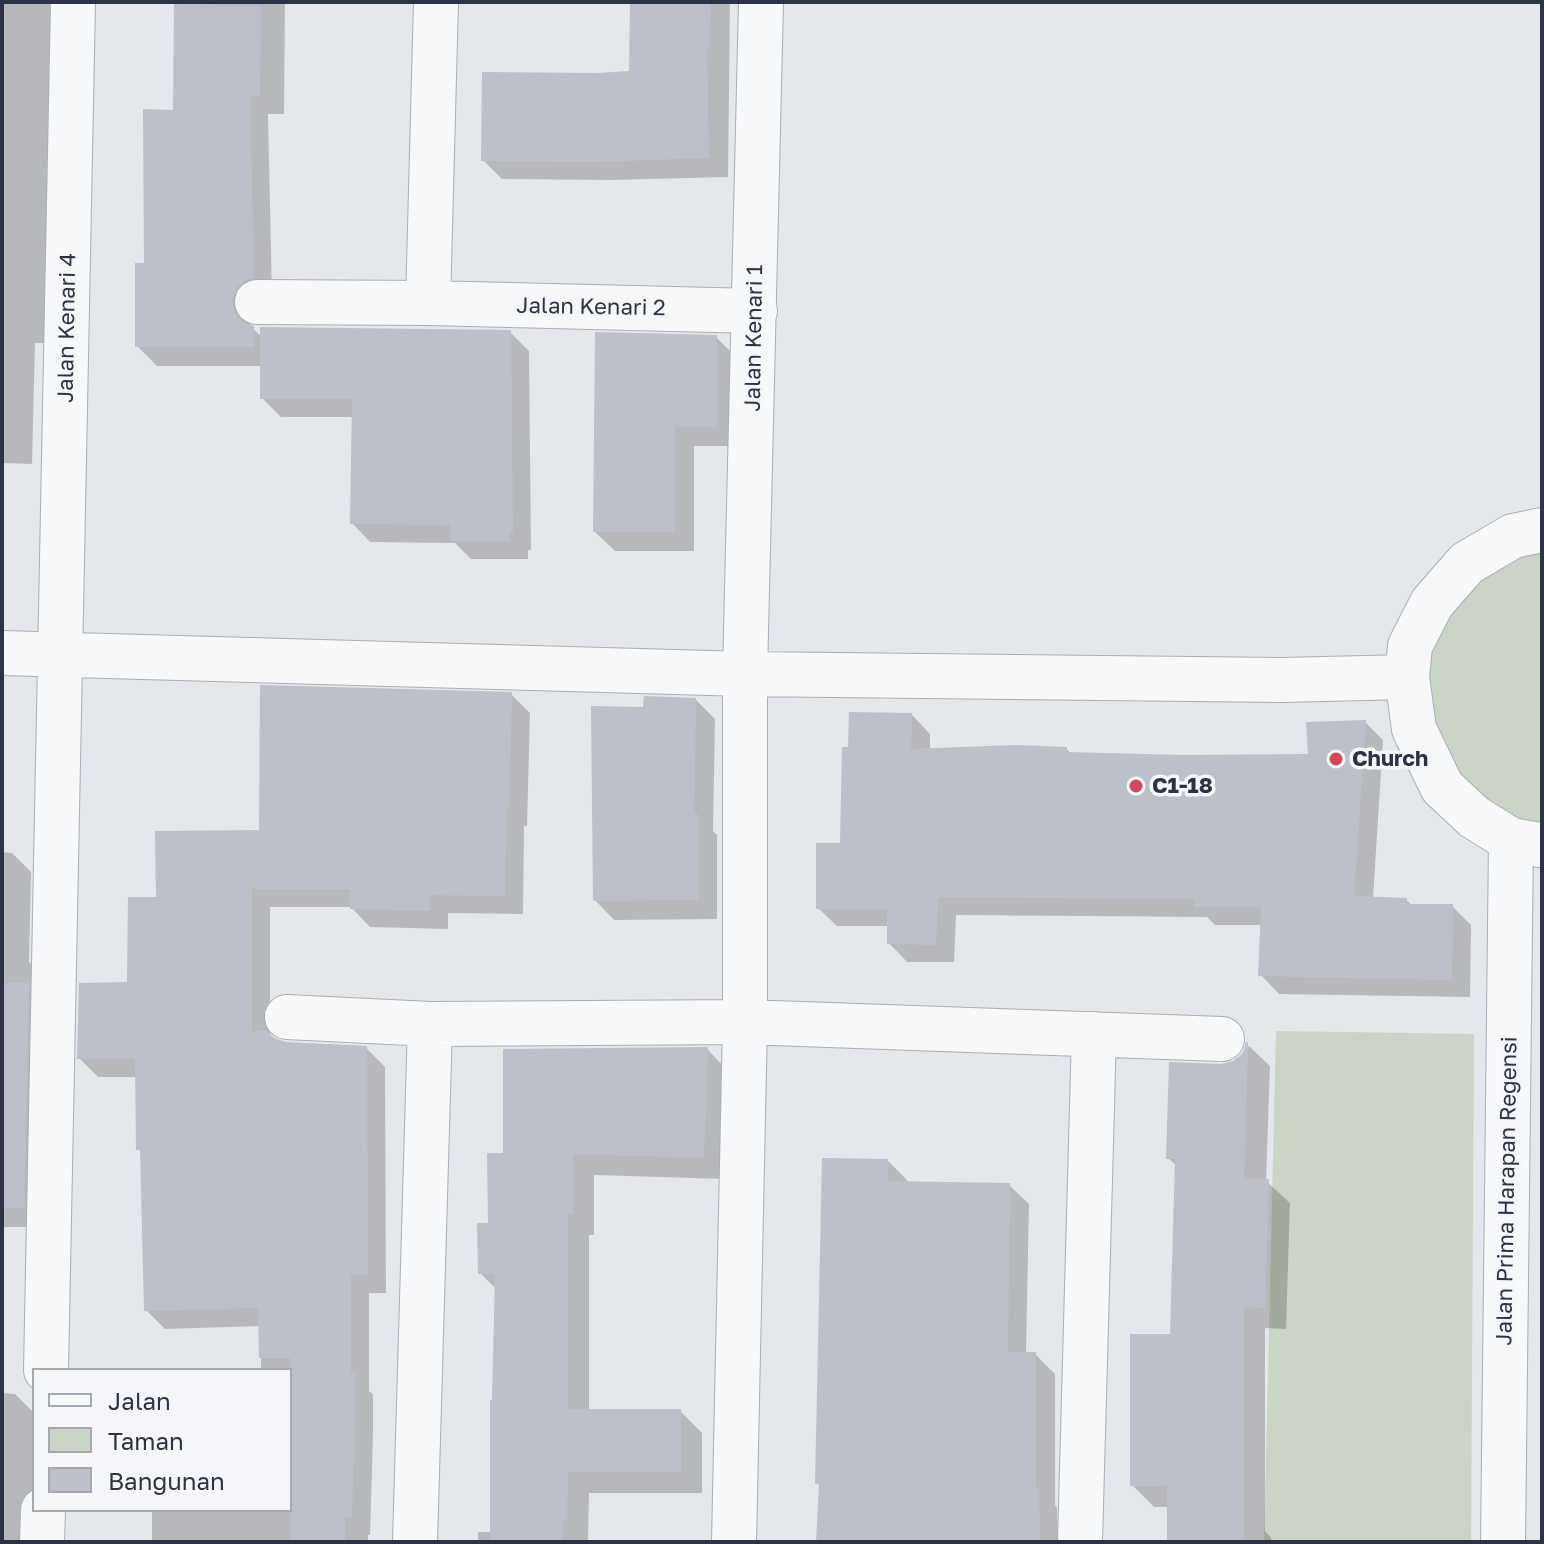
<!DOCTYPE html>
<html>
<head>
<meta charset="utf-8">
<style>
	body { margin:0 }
	#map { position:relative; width:1544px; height:1544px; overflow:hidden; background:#e4e7ec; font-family:"Golos Text",sans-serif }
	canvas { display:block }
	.frame { position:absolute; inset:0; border:4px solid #2b3445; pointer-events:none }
	.legend { position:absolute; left:32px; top:1368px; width:260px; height:144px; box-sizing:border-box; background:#f4f6f9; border:2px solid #a4a8b1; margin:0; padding:10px 14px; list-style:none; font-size:24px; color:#2b3445 }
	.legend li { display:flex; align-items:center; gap:16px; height:40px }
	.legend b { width:40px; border:2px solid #a4a8b1 }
</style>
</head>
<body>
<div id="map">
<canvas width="1544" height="1544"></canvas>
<div class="frame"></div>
<ul class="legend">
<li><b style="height:10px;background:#f7f8fa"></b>Jalan</li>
<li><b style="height:22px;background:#c9d6c5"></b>Taman</li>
<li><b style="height:22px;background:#bbc0ca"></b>Bangunan</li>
</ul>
</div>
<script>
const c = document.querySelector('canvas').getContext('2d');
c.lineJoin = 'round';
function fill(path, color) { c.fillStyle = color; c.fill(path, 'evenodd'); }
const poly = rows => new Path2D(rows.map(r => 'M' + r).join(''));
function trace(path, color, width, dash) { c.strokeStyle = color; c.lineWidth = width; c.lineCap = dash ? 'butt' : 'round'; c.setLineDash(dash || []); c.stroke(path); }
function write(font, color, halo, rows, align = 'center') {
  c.font = font + ' "Golos Text",sans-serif'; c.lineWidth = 7; c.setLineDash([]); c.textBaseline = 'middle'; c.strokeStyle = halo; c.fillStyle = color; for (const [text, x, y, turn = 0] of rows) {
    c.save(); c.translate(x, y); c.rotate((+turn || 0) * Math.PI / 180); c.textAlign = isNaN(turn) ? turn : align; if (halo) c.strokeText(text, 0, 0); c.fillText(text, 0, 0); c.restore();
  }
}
fill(poly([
	[1542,530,1542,846,1511,840,1414,729,1432,603],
	[1276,1031,1474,1034,1471,1542,1264,1542]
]), '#c9d6c5');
fill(poly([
	[2,2,52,2,45,343,35,343,32,464,2,463],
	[176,2,285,2,284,114,268,114,272,297,250,322,252,328,262,337,510,332,529,351,531,550,528,550,528,559,471,559,455,543,370,542,352,523,353,417,281,417,262,398,262,366,157,366,137,346,146,265,175,112],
	[632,2,730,2,728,177,612,180,502,179,483,160,631,73],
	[716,337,735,356,735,446,694,446,694,551,615,551,595,532],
	[511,694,530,713,527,826,524,826,523,914,448,913,448,929,370,927,351,907,270,907,270,1037,285,1044,366,1048,385,1067,386,1293,369,1293,369,1391,373,1394,373,1436,370,1535,368,1535,368,1542,152,1542,152,1510,290,1510,290,1370,261,1370,261,1326,165,1329,146,1310,138,1077,98,1077,79,1058,129,984,158,899,261,832],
	[696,700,715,719,713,831,717,835,717,919,614,920,595,900,645,709],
	[912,715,930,734,930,750,1067,749,1071,754,1184,757,1310,756,1365,722,1383,740,1373,898,1406,900,1413,906,1452,906,1471,925,1470,997,1279,994,1261,975,1262,925,1215,925,1207,917,956,915,954,962,907,962,889,943,889,926,837,926,818,908,842,845],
	[2,852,12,853,31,872,29,962,48,981,43,1227,2,1227],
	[1249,1046,1270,1066,1266,1181,1290,1203,1286,1329,1265,1328,1265,1531,1271,1538,1271,1542,1169,1542,1169,1507,1154,1507,1132,1485,1172,1336,1177,1166,1168,1158,1221,1066,1234,1063],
	[707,1049,728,1071,725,1179,594,1175,594,1235,589,1235,589,1411,680,1411,702,1433,702,1493,589,1493,588,1542,478,1542,478,1532,492,1532,496,1289,480,1273,505,1155],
	[888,1161,907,1180,907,1183,1009,1185,1029,1204,1026,1354,1035,1354,1055,1374,1055,1505,1057,1508,1058,1542,818,1542,821,1487,817,1483],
	[2,1393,15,1394,34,1413,33,1542,2,1542]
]), '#0003');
fill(poly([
	[630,2,711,2,709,49,707,49,709,158,591,162,481,161,482,72,598,73,629,71],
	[174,4,261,6,260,96,250,96,254,278,244,281,236,289,232,301,236,315,244,323,254,326,254,347,135,347,135,263,144,263,143,109,173,110],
	[260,327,511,330,513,532,510,532,510,542,450,541,450,525,350,524,352,399,260,399],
	[595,332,717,335,717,427,675,427,675,532,593,532],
	[260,685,512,692,509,808,506,808,505,896,430,895,430,911,350,909,350,889,252,889,252,1031,267,1031,274,1038,286,1042,367,1046,368,1275,351,1275,351,1373,355,1373,355,1416,352,1517,345,1517,345,1542,290,1542,290,1358,259,1358,258,1308,144,1311,140,1150,136,1150,135,1059,77,1059,79,983,127,982,128,897,156,897,155,831,259,830],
	[644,696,696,698,694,814,698,814,698,900,593,901,591,706,643,707],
	[849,712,912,713,911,749,1016,745,1067,747,1067,752,1184,755,1308,754,1306,722,1366,720,1354,896,1407,898,1407,904,1453,904,1452,980,1258,976,1261,907,1194,907,1194,899,938,897,936,945,887,944,887,909,816,909,816,843,840,843,842,747,848,747],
	[2,983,29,983,24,1208,2,1208],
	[1246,1042,1248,1042,1244,1178,1269,1179,1265,1308,1244,1307,1244,1542,1167,1542,1167,1486,1130,1486,1130,1334,1170,1334,1175,1159,1166,1159,1169,1062,1221,1064,1233,1061,1243,1053],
	[708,1047,704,1158,573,1154,573,1214,568,1214,568,1409,681,1409,681,1472,568,1472,567,1520,563,1520,563,1542,490,1542,490,1400,492,1400,495,1274,478,1274,477,1223,488,1223,487,1153,503,1153,503,1049],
	[822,1158,888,1159,888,1181,1010,1183,1008,1352,1036,1352,1036,1487,1039,1487,1040,1542,816,1542,819,1484,815,1484]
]), '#bbc0ca');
const minor = poly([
	[257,302,428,303,755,311],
	[428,303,436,2],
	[2,653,745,674,1282,680,1407,677],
	[1540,845,1511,840,1474,817,1442,787,1414,729,1407,677,1410,646,1432,603,1467,563,1513,536,1542,530],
	[287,1017,430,1024,745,1022,1222,1039],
	[46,1370,73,2],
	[42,1542,43,1510],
	[415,1542,430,1024],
	[734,1542,745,1022,745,674,761,2],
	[1080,1542,1094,1034],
	[1503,1542,1511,840]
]);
trace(minor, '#a9aeb7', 46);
trace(minor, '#f7f8fa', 44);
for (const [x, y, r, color] of [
	[1336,759,8,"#d1495b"],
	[1136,786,8,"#d1495b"]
]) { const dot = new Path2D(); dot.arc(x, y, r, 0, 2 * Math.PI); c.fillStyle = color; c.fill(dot); trace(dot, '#f4f6f9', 3); }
write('22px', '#2b3445', '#f4f6f9', [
	["Jalan Kenari 2",591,307,1],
	["Jalan Kenari 4",67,328,-89],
	["Jalan Kenari 1",754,338,-89],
	["Jalan Prima Harapan Regensi",1507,1191,-89]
]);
write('bold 22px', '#2b3445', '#f4f6f9', [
	["Church",1352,759],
	["C1-18",1152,786]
], 'left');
</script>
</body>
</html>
